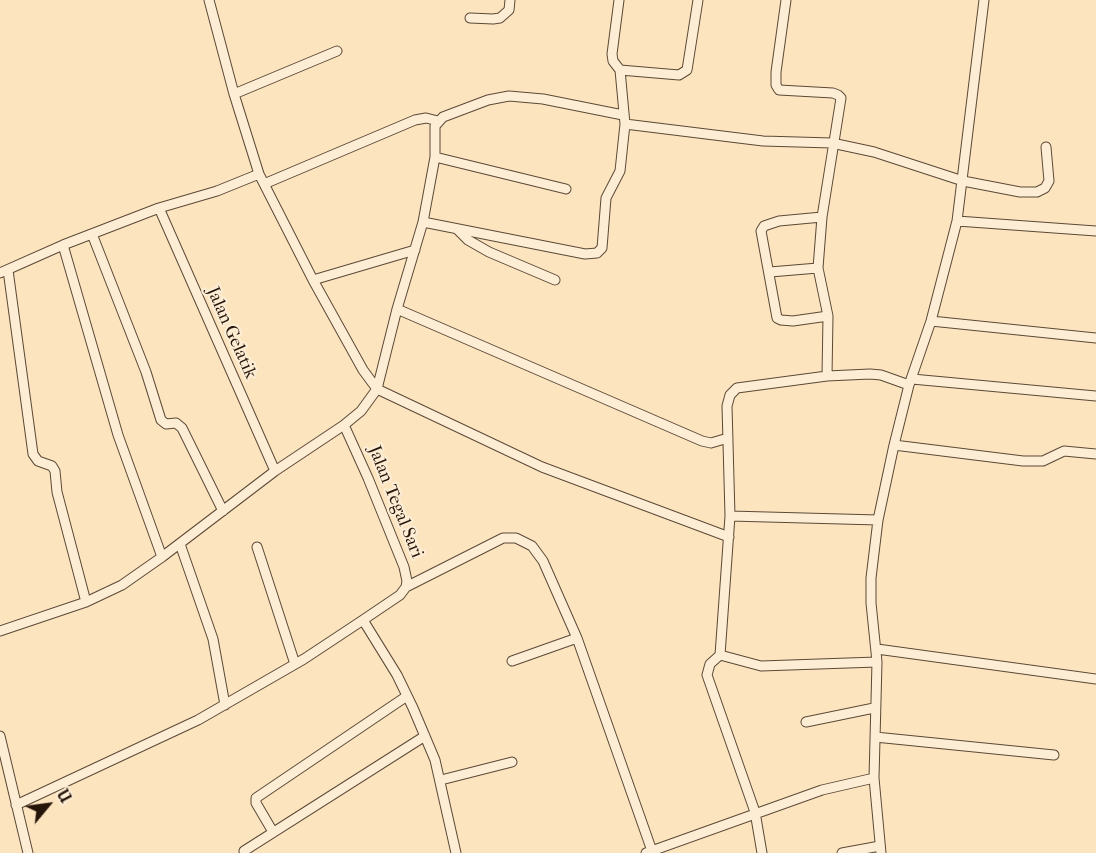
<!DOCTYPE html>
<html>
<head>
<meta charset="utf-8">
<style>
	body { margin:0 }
	#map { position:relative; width:1096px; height:853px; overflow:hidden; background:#fce4bf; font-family:"IM FELL French Canon",serif }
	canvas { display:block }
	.north { position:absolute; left:18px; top:775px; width:60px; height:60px; -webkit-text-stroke:4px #fdedd5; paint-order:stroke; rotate:61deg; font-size:16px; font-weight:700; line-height:24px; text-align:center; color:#261509 }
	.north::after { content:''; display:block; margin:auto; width:21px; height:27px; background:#261509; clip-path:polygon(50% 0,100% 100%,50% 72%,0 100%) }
</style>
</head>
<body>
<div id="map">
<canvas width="1096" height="853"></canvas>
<div class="north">U</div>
</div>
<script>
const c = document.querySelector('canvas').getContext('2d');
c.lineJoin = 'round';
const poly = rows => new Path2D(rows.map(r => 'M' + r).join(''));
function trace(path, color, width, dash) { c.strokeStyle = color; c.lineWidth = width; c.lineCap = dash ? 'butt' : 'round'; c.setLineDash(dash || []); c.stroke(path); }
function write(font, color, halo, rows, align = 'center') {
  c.font = font + ' "IM FELL French Canon",serif'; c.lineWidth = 4.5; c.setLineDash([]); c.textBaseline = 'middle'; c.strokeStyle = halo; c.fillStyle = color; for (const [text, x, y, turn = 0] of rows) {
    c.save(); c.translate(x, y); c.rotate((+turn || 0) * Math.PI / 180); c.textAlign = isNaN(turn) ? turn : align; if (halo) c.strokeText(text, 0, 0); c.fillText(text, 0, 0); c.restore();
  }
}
const minor = poly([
	[209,0,234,94,259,174,313,280,363,370,377,389,542,467,729,537],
	[786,0,776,72,776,85,779,90,833,93,838,95,841,98,822,217],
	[470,18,493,19,500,18,509,10,510,0],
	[620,70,679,75,687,70,698,0],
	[234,94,337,51],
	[625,124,763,141,832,143,874,152,963,181,1020,192,1037,192,1045,188,1049,181,1046,147],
	[435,157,566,189],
	[264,184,415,120,426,118,438,121],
	[159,208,275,471],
	[957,221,1096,231],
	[423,222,435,157,435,126,443,117,488,100,509,96,543,99,623,115],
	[457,229,468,240,489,252,555,280],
	[92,234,146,372,161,420,166,424,176,423,182,428,223,511],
	[63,245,118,435,162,557],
	[8,270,33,454,38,461,52,466,55,471,57,492,86,602],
	[770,272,818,268],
	[0,273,63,245,159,208,217,191,259,174],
	[313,280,415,250],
	[397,309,702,441,711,443,728,438],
	[931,321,1096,338],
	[827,376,828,316,818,268,822,217,779,221,764,226,761,231,777,318,781,320,793,321,828,316],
	[912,379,1096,396],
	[894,445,1023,461,1043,461,1064,451,1096,454],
	[730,516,878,520],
	[180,544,213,639,225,705],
	[257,547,295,664],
	[406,587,503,538,516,538,532,546,543,561,577,638,652,851],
	[0,631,86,602,122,585,162,557,275,471,344,425],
	[877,649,1096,679],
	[720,655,710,664,707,675,755,812,762,853],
	[512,661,577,638],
	[877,662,761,666,720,655,730,516,727,406,730,395,737,388,827,376,870,374,881,375,909,385],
	[806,722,874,708],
	[0,736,28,853],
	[875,737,1054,755],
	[441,780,512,762],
	[16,805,198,720,304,659,363,620],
	[273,832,256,803,256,798,407,696],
	[244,851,425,736],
	[456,853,435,760,413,708,397,675,363,620,400,595,406,587,407,581,404,567,368,478,344,425,361,411,377,389,397,309,423,222,585,254,597,253,602,248,606,198,620,171,625,124,620,70,613,61,612,54,619,0],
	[646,853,822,790,874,778],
	[842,853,880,846],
	[881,853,874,778,877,662,871,603,871,578,878,520,894,445,909,385,931,321,957,221,984,0]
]);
trace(minor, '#5c4936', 11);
trace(minor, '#fdedd5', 9);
write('18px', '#261509', '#fdedd5', [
	["Jalan Gelatik",231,333,66],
	["Jalan Tegal Sari",395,502,68]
]);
</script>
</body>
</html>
